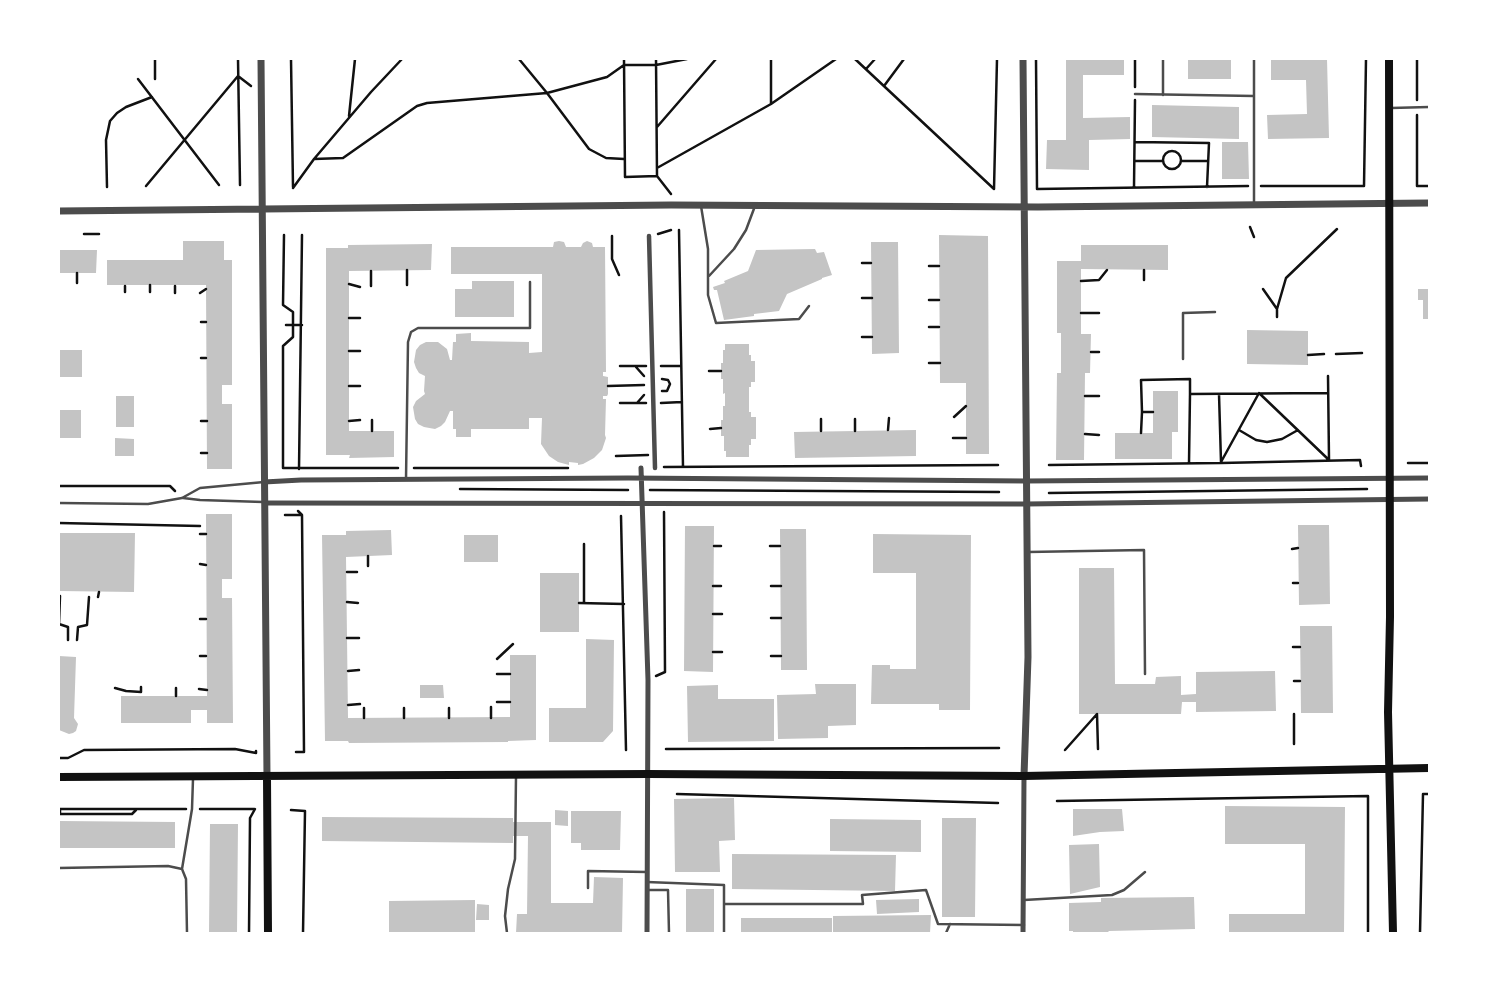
<!DOCTYPE html>
<html>
<head>
<meta charset="utf-8">
<style>
	body { margin:0 }
	#map { position:relative; width:1488px; height:992px; overflow:hidden; background:#fff; font-family:Arial,sans-serif }
	canvas { display:block }
	.frame { position:absolute; inset:0; border:60px solid #fff; pointer-events:none }
</style>
</head>
<body>
<div id="map">
<canvas width="1488" height="992"></canvas>
<div class="frame"></div>
</div>
<script>
const c = document.querySelector('canvas').getContext('2d');
c.lineJoin = 'round';
function fill(path, color) { c.fillStyle = color; c.fill(path, 'evenodd'); }
const poly = rows => new Path2D(rows.map(r => 'M' + r).join(''));
function trace(path, color, width, dash) { c.strokeStyle = color; c.lineWidth = width; c.lineCap = dash ? 'butt' : 'round'; c.setLineDash(dash || []); c.stroke(path); }
fill(poly([
	[1066,59,1124,59,1124,75,1083,75,1083,118,1130,117,1130,139,1089,140,1089,170,1046,169,1047,140,1066,140],
	[1188,59,1231,59,1231,79,1188,79],
	[1271,59,1327,59,1329,138,1268,139,1267,115,1307,114,1306,80,1271,80],
	[1152,105,1239,107,1239,139,1152,137],
	[1222,142,1248,142,1249,179,1222,179],
	[939,235,988,236,989,454,966,454,966,383,940,383],
	[183,241,224,241,224,260,232,260,232,385,222,385,222,404,232,404,232,469,207,469,206,285,107,285,107,260,183,260],
	[559,241,564,242,566,247,581,247,583,243,587,241,592,243,593,247,605,247,606,372,603,372,603,376,608,377,608,394,607,396,603,396,603,399,606,399,605,435,606,438,602,450,594,458,583,464,578,465,578,463,569,462,569,465,558,462,549,456,541,444,542,418,529,418,529,429,471,429,471,437,456,437,456,429,453,429,453,411,450,411,445,422,441,426,435,429,424,427,418,424,415,419,413,407,416,401,425,394,424,391,425,376,419,373,416,368,414,362,416,350,420,345,426,342,438,342,447,349,450,360,452,360,453,342,456,342,456,334,471,333,471,341,529,342,529,353,542,352,542,274,451,274,451,247,553,247,554,242],
	[871,242,898,242,899,353,872,354],
	[432,244,431,270,349,271,349,431,394,431,394,457,349,458,350,455,326,455,326,248,348,248,348,245],
	[1081,245,1168,245,1168,270,1081,269,1081,334,1091,334,1090,373,1085,373,1084,460,1056,460,1057,373,1061,373,1061,333,1057,333,1057,261,1081,261],
	[815,249,817,253,824,252,832,275,822,278,822,279,787,294,779,311,754,314,754,316,724,320,717,290,714,290,713,287,725,283,724,281,748,271,756,250],
	[59,250,97,250,96,273,59,273],
	[472,281,514,281,514,317,455,317,455,289,472,289],
	[1418,289,1429,289,1429,319,1423,319,1423,300,1418,300],
	[1247,330,1308,331,1308,365,1247,364],
	[725,344,749,344,749,355,751,355,751,361,755,361,755,382,751,382,751,387,749,387,749,412,751,412,751,417,756,417,756,439,751,439,751,445,749,445,749,457,726,457,726,451,724,451,724,436,721,436,721,420,723,420,723,406,725,406,725,393,723,394,723,379,721,379,721,363,723,363,723,350,725,350],
	[59,350,82,350,82,377,59,377],
	[1153,391,1178,391,1178,432,1172,432,1172,459,1115,459,1115,433,1153,433],
	[116,396,134,396,134,427,116,427],
	[59,410,81,410,81,438,59,438],
	[916,430,916,456,795,458,794,432],
	[115,438,134,439,134,456,115,456],
	[206,514,232,514,232,579,222,579,222,598,232,598,233,723,207,723,207,710,191,710,191,723,121,723,121,696,207,696],
	[1298,525,1329,525,1330,604,1299,605],
	[685,526,714,526,713,672,684,671],
	[780,529,806,529,807,670,781,670],
	[391,530,392,555,346,557,348,718,510,717,510,655,536,655,536,740,508,741,508,742,349,743,348,741,325,741,322,535,346,535,346,531],
	[59,533,135,533,134,592,59,591],
	[873,534,971,535,970,710,939,710,939,704,871,704,872,665,890,665,890,669,916,669,916,573,873,573],
	[464,535,498,535,498,562,464,562],
	[1079,568,1114,568,1115,684,1155,684,1156,677,1181,676,1181,695,1196,694,1196,672,1275,671,1276,711,1196,712,1196,702,1182,702,1181,714,1079,714],
	[540,573,579,573,579,632,540,632],
	[1300,626,1332,626,1333,713,1301,713],
	[586,639,614,640,613,731,603,742,549,742,549,708,586,708],
	[59,656,76,657,74,718,78,724,76,731,73,733,69,734,59,730],
	[815,684,856,684,856,725,828,726,828,738,778,739,777,695,816,694],
	[420,685,443,685,444,698,420,698],
	[718,685,718,699,774,699,774,741,688,742,687,686],
	[734,798,735,840,719,841,720,872,675,872,674,799],
	[1225,806,1345,807,1344,933,1229,933,1229,914,1305,914,1305,844,1225,844],
	[1073,809,1122,809,1124,831,1100,832,1073,836],
	[555,810,568,811,568,826,555,825],
	[571,811,621,811,620,850,581,850,581,843,571,843],
	[322,817,513,818,513,822,551,822,551,903,593,903,594,877,623,878,622,933,530,932,530,933,516,933,517,914,527,914,528,836,513,836,513,843,322,841],
	[942,818,976,818,975,917,942,917],
	[830,819,921,820,921,852,830,851],
	[59,821,175,822,175,848,59,848],
	[210,824,238,824,237,933,209,933],
	[1099,844,1100,887,1070,894,1069,845],
	[732,854,896,855,895,891,732,889],
	[686,889,714,889,714,933,686,933],
	[1194,897,1195,929,1109,931,1107,933,1073,933,1073,931,1069,931,1069,903,1101,902,1101,898],
	[919,899,919,912,877,914,876,900],
	[475,900,475,933,389,933,389,901],
	[477,904,489,905,489,920,476,920],
	[931,915,930,933,833,933,833,916],
	[741,918,832,918,832,933,741,933]
]), '#c4c4c4');
trace(poly([
	[155,59,155,79],
	[238,59,240,185],
	[291,59,293,187],
	[519,59,547,93,589,149,606,158,624,159],
	[624,59,625,177,657,176],
	[656,59,657,176,671,194],
	[855,59,994,189],
	[1036,59,1037,189,1248,186],
	[1417,59,1417,100],
	[866,69,875,59],
	[138,79,219,185],
	[884,86,904,59],
	[1135,87,1135,59],
	[771,104,771,59],
	[1417,115,1417,186,1429,186],
	[349,116,355,59],
	[657,127,716,59],
	[1135,142,1209,143,1207,187],
	'1163 160a9 9 0 1 1 18 0a9 9 0 1 1-18 0Z',
	[314,159,343,158,417,106,427,103,547,93,607,77,624,65,656,65,687,59],
	[1135,161,1163,161],
	[1181,161,1207,161],
	[657,168,771,104,836,59],
	[146,186,238,76,251,86],
	[1261,186,1364,186,1366,59],
	[107,187,106,140,110,121,117,113,126,107,152,97],
	[1134,187,1135,100],
	[293,188,314,159,371,92,402,59],
	[994,189,997,59],
	[1250,227,1254,237],
	[679,230,683,467],
	[84,234,99,234],
	[658,234,671,230],
	[284,235,283,305,293,312,293,337,283,346,283,468,398,468],
	[612,236,612,259,619,275],
	[862,263,871,263],
	[929,266,939,266],
	[407,270,407,285],
	[1144,270,1144,280],
	[77,273,77,283],
	[1081,281,1099,280,1107,270],
	[349,284,360,287],
	[150,285,150,292],
	[125,286,125,292],
	[175,286,175,293],
	[371,286,371,271],
	[1263,289,1277,309],
	[200,293,206,289],
	[862,298,872,298],
	[929,300,939,300],
	[1081,313,1099,313],
	[1277,317,1277,309,1286,278,1337,229],
	[349,318,360,318],
	[201,322,206,322],
	[286,325,302,325],
	[929,327,939,327],
	[862,337,872,337],
	[349,351,360,351],
	[1091,352,1099,352],
	[1336,354,1362,353],
	[1308,355,1324,354],
	[201,358,206,358],
	[929,363,940,363],
	[620,366,646,366],
	[661,366,681,366],
	[636,367,644,376],
	[709,371,721,371],
	[1328,376,1329,459],
	[662,379,668,380,670,384,667,391,662,391],
	[349,386,360,386],
	[608,386,644,385],
	[1219,394,1221,462],
	[1085,396,1099,396],
	[620,403,646,403],
	[637,403,644,395],
	[661,403,682,402],
	[1142,412,1141,380,1190,379,1190,394,1328,393],
	[954,417,966,406],
	[821,419,821,431],
	[855,419,855,431],
	[201,421,207,421],
	[349,421,360,420],
	[710,429,721,428],
	[888,430,889,418],
	[1239,430,1256,440,1267,442,1282,439,1298,430],
	[372,431,372,420],
	[1141,433,1142,412,1153,412],
	[1085,434,1099,435],
	[953,438,966,438],
	[201,453,207,453],
	[616,456,648,455],
	[1221,462,1259,393,1329,460],
	[1189,463,1190,394],
	[1408,463,1429,463],
	[1049,465,1221,463,1360,460,1361,466],
	[664,467,998,465],
	[414,468,568,468],
	[299,469,302,235],
	[59,486,170,486,175,491],
	[460,489,628,490],
	[650,490,999,492],
	[1049,493,1367,489],
	[285,515,302,515],
	[621,516,626,750],
	[59,523,200,526],
	[200,534,206,534],
	[584,544,584,603],
	[714,546,721,546],
	[770,546,780,546],
	[1292,549,1298,548],
	[368,556,368,566],
	[200,564,206,565],
	[347,572,357,572],
	[1293,583,1298,583],
	[713,586,721,586],
	[771,586,781,586],
	[60,596,59,624,68,627,68,640],
	[98,597,99,592],
	[347,602,358,603],
	[579,603,624,604],
	[713,614,722,614],
	[771,618,781,618],
	[200,619,206,619],
	[347,638,359,638],
	[77,640,78,627,87,625,89,597],
	[1293,647,1300,647],
	[713,652,722,652],
	[200,656,206,656],
	[771,656,781,656],
	[497,659,513,644],
	[348,671,359,670],
	[497,674,510,674],
	[656,676,665,672,664,512],
	[1294,681,1300,681],
	[115,688,126,691,141,692,141,687],
	[199,689,207,690],
	[176,696,176,688],
	[497,702,510,702],
	[348,705,360,704],
	[491,707,491,718],
	[364,708,364,718],
	[404,708,404,718],
	[449,708,449,718],
	[1294,744,1294,714],
	[666,749,999,748],
	[1065,750,1097,714,1098,749],
	[296,752,304,752,302,515,298,511],
	[59,758,68,758,84,750,235,749,256,753,256,751],
	[677,794,998,803],
	[1057,801,1368,796,1368,933],
	[59,809,186,809],
	[60,809,60,814,132,814,136,810],
	[200,809,254,809],
	[291,810,305,811,303,933],
	[249,933,250,818,255,809],
	[1420,933,1423,794,1429,794]
]), '#111', 2.5);
trace(poly([
	[1254,59,1254,96],
	[1135,94,1254,96,1254,203],
	[1163,95,1163,59],
	[1391,108,1429,107],
	[701,206,708,249,708,295,716,323,799,319,809,306],
	[709,276,734,249,746,230,755,206],
	[1183,359,1183,313,1215,312],
	[406,479,408,342,411,332,418,328,530,328,530,282],
	[183,498,200,500,263,502],
	[59,503,148,504,182,498,200,488,264,482],
	[1028,552,1144,550,1145,674],
	[59,868,168,866,182,869,186,879,187,933],
	[182,869,192,809,193,779],
	[647,882,724,885,724,933],
	[588,888,588,871,647,872],
	[648,890,668,890,669,933],
	[1024,900,1112,895,1124,890,1145,872],
	[724,904,863,904,862,895,926,890,938,924,1024,925],
	[507,933,505,916,508,889,515,859,516,776],
	[946,933,950,924]
]), '#4c4c4c', 2.5);
trace(poly([
	[649,236,655,468]
]), '#4c4c4c', 4.5);
trace(poly([
	[641,468,648,680,647,933],
	[264,482,301,480,628,478,1026,481,1429,478],
	[265,503,1026,504,1429,499],
	[1023,933,1024,776]
]), '#4c4c4c', 5);
trace(poly([
	[261,59,267,777],
	[1023,59,1028,657,1024,776],
	[59,211,671,205,1038,207,1429,203]
]), '#4c4c4c', 7);
trace(poly([
	[1389,59,1390,617,1388,712,1393,933],
	[59,777,648,774,1024,776,1429,768],
	[267,777,268,933]
]), '#111', 8);
</script>
</body>
</html>
